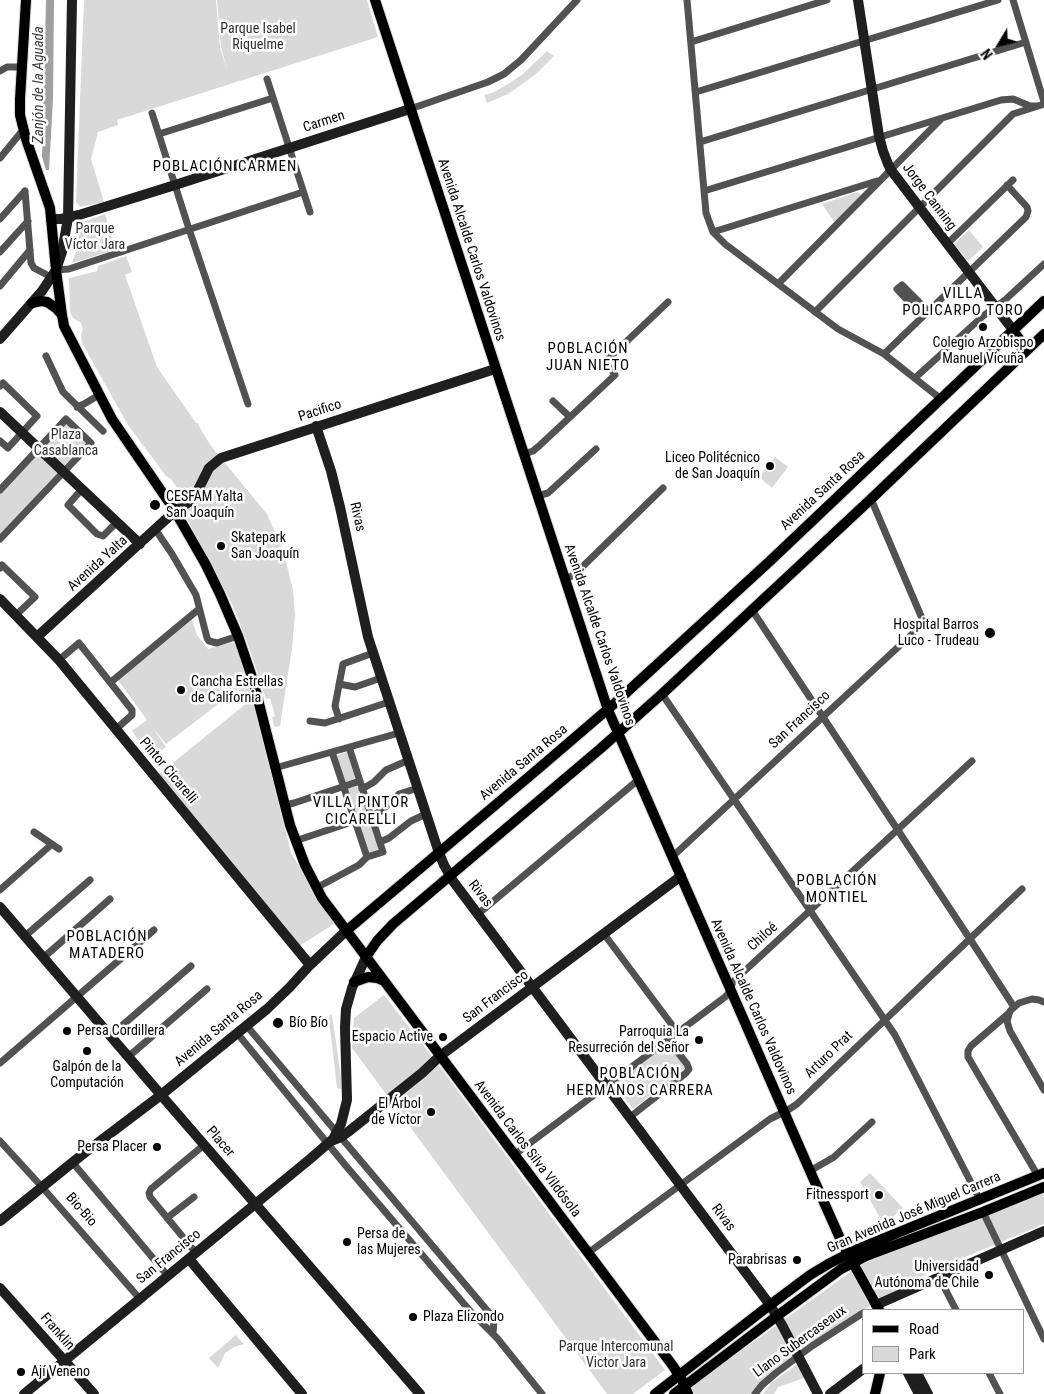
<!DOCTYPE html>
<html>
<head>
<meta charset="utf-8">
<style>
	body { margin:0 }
	#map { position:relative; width:1044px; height:1394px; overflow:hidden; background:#fff; font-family:"Roboto Condensed",sans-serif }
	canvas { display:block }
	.legend { position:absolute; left:862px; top:1309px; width:162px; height:65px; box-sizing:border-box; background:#fff; border:1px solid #999; margin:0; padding:6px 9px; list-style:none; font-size:15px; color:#000 }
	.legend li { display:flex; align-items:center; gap:10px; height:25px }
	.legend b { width:25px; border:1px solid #999 }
	.north { position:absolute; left:974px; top:20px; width:50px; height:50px; -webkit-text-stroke:4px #fff; paint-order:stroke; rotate:233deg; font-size:14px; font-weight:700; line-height:20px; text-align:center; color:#000 }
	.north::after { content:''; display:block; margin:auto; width:18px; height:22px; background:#000; clip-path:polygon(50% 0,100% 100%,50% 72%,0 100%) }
</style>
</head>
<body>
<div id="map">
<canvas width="1044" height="1394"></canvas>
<ul class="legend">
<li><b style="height:6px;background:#000"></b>Road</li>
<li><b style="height:14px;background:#d9d9d9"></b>Park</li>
</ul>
<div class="north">N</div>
</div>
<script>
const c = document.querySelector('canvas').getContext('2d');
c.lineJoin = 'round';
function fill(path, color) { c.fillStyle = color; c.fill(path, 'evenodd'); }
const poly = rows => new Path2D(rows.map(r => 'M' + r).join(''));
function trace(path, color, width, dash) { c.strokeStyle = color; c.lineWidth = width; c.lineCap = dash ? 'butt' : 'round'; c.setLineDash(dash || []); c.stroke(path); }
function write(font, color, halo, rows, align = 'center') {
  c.font = font + ' "Roboto Condensed",sans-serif'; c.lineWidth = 5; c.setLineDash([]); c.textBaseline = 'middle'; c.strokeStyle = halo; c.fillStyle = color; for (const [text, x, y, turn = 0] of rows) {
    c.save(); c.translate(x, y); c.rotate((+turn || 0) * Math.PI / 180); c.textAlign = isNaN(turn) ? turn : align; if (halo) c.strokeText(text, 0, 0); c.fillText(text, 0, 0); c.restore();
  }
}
fill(poly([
	[84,0,216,0,220,47,228,73,221,47,217,0,367,0,378,37,117,120,118,125,98,132,91,159,104,202,80,207,76,201],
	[547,51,554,56,536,74,508,94,487,103,484,95,492,93,508,84,523,74],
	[857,192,860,194,860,198,835,223,822,204],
	[105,214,115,250,72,263,78,245,80,223],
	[969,230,983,247,968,261,954,244],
	[126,256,132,272,125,275,157,367,196,423,198,423,200,428,211,446,267,514,283,550,293,590,295,615,292,648,280,726,274,727,272,717,275,716,270,698,266,699,251,653,233,606,186,517,186,514,174,497,180,492,171,479,166,476,128,425,82,343,81,335,83,329,81,323,73,318,70,312,69,278,97,271,98,266],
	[66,421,87,441,0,535,0,493],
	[775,457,788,467,772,488,759,477],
	[192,620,197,635,208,649,234,642,246,673,291,853,334,924,299,946,159,774,247,703,238,689,166,744,152,727,166,747,151,758,132,731,147,720,118,680],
	[349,751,382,851,368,856,336,756],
	[384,995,441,1068,665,1370,633,1394,607,1394,352,1048,354,1018],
	[330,1015,332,1015,341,1077,341,1089,337,1088,330,1028,327,1021],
	[668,1044,685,1068,633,1109,614,1084],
	[870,1173,903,1208,884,1225,860,1182],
	[1044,1191,1044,1224,934,1270,881,1299,805,1348,761,1382,752,1394,693,1394,692,1389,693,1387,705,1377,860,1265],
	[236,1335,244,1344,234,1347,225,1353,218,1368,209,1358],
	[799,1363,807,1377,778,1387,774,1394,763,1394,771,1383]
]), '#d9d9d9');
fill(poly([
	[46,0,54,0,53,99,49,170,46,170,42,157]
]), '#a0a0a0');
const primary = poly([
	[26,0,20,99,20,115,26,139,50,208,56,270,62,315,64,326,112,419,175,511,206,565,220,594,238,636,253,680,290,825,305,865,322,898,673,1366,682,1380,688,1394],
	[375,0,608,710,810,1171,843,1245,879,1310],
	[32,303,41,301,47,302,56,308,62,315],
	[1013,330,1022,343,1021,351,1018,357],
	[346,931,538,769,615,703,770,561,1044,301],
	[366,957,377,941,393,924,600,749,662,694,871,499,1044,334],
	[354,982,368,977,377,978,384,981],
	[655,1394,762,1311,810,1275,830,1263,858,1249,1044,1173],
	[674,1394,777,1316,841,1269,866,1256,983,1212,1044,1187],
	[875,1394,880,1373]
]);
trace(primary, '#dbdbdb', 12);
trace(poly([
	[687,0,706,213,713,232,725,244,838,329,884,354,941,399],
	[1013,0,1044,102],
	[691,42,827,0],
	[0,71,7,67,22,67],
	[267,79,310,212],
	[696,92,998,0],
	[410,109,488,82,504,74,521,60,577,0],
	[152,113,189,229,248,404],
	[159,134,273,98],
	[700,142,1026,42],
	[0,158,23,130],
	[25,191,31,263,34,268,51,277],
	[704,191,1001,100,1013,99,1030,106,1037,106],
	[0,219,25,191],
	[713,232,877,181],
	[947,244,1013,180],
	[0,252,28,221],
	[56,270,69,269,78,266,303,192],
	[778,284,941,119],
	[0,286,30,250],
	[815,312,1013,114,1044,104],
	[922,316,897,289,902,285,928,311],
	[884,354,1026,217,1028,211,1027,207,1007,185],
	[46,356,63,392,103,431],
	[915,378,983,316,1005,300,1044,264],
	[0,386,3,383,37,416,8,448,0,441],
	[553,401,570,417],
	[77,407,84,404,99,395],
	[524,454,533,451,539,446,615,375,606,362,607,360,668,302],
	[82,489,68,505,97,534,103,536,117,522],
	[0,490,66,419,91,443,0,539],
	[537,496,548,493,596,449],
	[155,529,172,554,196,595,207,638,209,641,217,643,238,636],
	[0,568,2,565,35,597,16,615],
	[565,579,574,575,663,488],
	[752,610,970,939,1014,1007],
	[59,660,79,643,98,667,132,710,132,715,116,729],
	[111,682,199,609],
	[339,684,355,687,381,678],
	[662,694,895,1035,980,1200],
	[339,719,335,706,343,664,373,653],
	[310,721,325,723,389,702],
	[332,752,367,857],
	[275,768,399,733],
	[362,789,374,782,386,770,409,760],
	[285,805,294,803,360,781],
	[371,816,381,811,399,794,418,788],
	[34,832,59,849],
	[295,841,355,821],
	[380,842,389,838,411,821,426,814],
	[672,857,924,623,871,499],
	[316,888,359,865,367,857,383,852,349,747],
	[0,890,52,844],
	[478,914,638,780],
	[604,934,678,1033],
	[25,936,90,880],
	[43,958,110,899],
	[1044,1002,1039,1000,1032,999,1019,1003,1010,1011,1007,1021,1010,1031,1044,1090],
	[1008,1014,971,1046,968,1051,968,1057,1038,1176],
	[246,1025,491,1315,494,1320,493,1333],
	[237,1033,346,1166,471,1312,497,1338,542,1394],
	[110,1036,191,966],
	[128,1057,207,989],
	[0,1063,154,930],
	[630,1117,686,1073,689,1069,687,1064,668,1040],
	[0,1141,42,1187,140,1299],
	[514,1155,725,997,728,994,733,982,738,977,972,761],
	[73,1163,168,1276],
	[810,1171,834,1157,872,1122],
	[983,1212,1044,1339],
	[167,1218,194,1197],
	[196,1253,150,1197,149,1193,151,1189,204,1145],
	[588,1253,770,1119,788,1110,797,1104,1022,889],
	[939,1277,956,1310],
	[989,1373,1000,1394],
	[755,1394,762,1385,776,1373,812,1346,863,1313]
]), '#525252', 7);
trace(poly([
	[858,0,879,136,883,151,888,164,891,170,1013,330],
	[51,219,61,219,79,215,175,185,410,109],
	[0,339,42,291,56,270,62,252,68,218,72,0],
	[0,412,140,544],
	[316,426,331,471,340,507,368,637,439,853,444,865,453,881,770,1305,782,1325,818,1394],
	[0,599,59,660,310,965],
	[38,636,175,511,189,502,198,490,209,468,221,458,495,369],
	[0,907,161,1095,420,1394],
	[331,1141,341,1137,348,1132,422,1073,440,1056,681,876],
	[0,1221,83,1154,161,1095,267,1009,289,988,310,965,346,931],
	[189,1259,302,1394],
	[0,1288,94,1394],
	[876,1305,1044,1231],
	[908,1373,919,1394],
	[917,1373,928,1394],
	[24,1394,310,1159,333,1139,341,1124,347,1100,345,1027,346,1009,352,988,366,957],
	[830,1394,863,1369]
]), '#1f1f1f', 10);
trace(primary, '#000', 10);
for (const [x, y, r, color] of [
	[983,327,5,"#000"],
	[770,466,5,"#000"],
	[155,505,6,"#000"],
	[221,546,5,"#000"],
	[990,633,6,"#000"],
	[181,690,5,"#000"],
	[278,1023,6,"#000"],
	[67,1031,5,"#000"],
	[443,1037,5,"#000"],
	[699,1040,5,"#000"],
	[87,1051,5,"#000"],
	[431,1112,5,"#000"],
	[157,1147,5,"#000"],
	[879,1195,5,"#000"],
	[347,1242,5,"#000"],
	[797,1260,5,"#000"],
	[989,1275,5,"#000"],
	[413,1317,5,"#000"],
	[21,1372,5,"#000"]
]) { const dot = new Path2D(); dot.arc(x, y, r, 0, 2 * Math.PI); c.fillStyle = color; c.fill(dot); trace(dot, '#fff', 2); }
write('14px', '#303030', '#fff', [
	["Parque Isabel",258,29],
	["Riquelme",258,45],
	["Parque",95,229],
	["Víctor Jara",95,245],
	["Plaza",66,435],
	["Casablanca",66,451],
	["Parque Intercomunal",616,1347],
	["Victor Jara",616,1363]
]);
write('14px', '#000', '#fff', [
	["Carmen",324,122,-18],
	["Jorge Canning",929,197,53],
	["Avenida Alcalde Carlos Valdovinos",471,250,72],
	["Pacifico",320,411,-18],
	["Avenida Santa Rosa",823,491,-43],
	["Rivas",357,517,77],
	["Avenida Yalta",98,564,-42],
	["Avenida Alcalde Carlos Valdovinos",599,635,71],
	["San Francisco",800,720,-43],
	["Avenida Santa Rosa",524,763,-40],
	["Pintor Cicarelli",168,771,50],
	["Rivas",480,894,52],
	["Chiloé",763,937,-42],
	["San Francisco",496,997,-37],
	["Avenida Alcalde Carlos Valdovinos",753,1007,66],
	["Avenida Santa Rosa",219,1029,-40],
	["Arturo Prat",829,1055,-44],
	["Placer",220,1142,49],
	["Avenida Carlos Silva Vildósola",527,1149,53],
	["Bio-Bio",81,1210,49],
	["Gran Avenida José Miguel Carrera",914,1213,-23],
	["Rivas",723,1218,53],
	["San Francisco",169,1257,-39],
	["Franklin",57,1332,49],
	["Llano Subercaseaux",800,1342,-36]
]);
write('14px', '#000', '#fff', [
	["Colegio Arzobispo",983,343,"center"],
	["Manuel Vicuña",983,359,"center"],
	["Liceo Politécnico",760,458],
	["de San Joaquín",760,474],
	["CESFAM Yalta",166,497,"left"],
	["San Joaquín",166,513,"left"],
	["Skatepark",231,538,"left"],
	["San Joaquín",231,554,"left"],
	["Hospital Barros",979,625],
	["Luco - Trudeau",979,641],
	["Cancha Estrellas",191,682,"left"],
	["de California",191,698,"left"],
	["Bío Bío",289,1023,"left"],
	["Persa Cordillera",77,1031,"left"],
	["Parroquia La",689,1032],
	["Resurreción del Señor",689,1048],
	["Espacio Active",433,1037],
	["Galpón de la",87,1067,"center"],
	["Computación",87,1083,"center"],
	["El Árbol",421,1104],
	["de Víctor",421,1120],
	["Persa Placer",147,1147],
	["Fitnessport",869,1195],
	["Persa de",357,1234,"left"],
	["las Mujeres",357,1250,"left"],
	["Parabrisas",787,1260],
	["Universidad",979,1267],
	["Autónoma de Chile",979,1283],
	["Plaza Elizondo",423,1317,"left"],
	["Ají Veneno",31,1372,"left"]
], 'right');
write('italic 15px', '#414141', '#fff', [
	["Zanjón de la Aguada",39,85,-90]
]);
c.letterSpacing = '1px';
write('15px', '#000', '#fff', [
	["POBLACIÓN CARMEN",225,167],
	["VILLA",963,294],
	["POLICARPO TORO",963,311],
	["POBLACIÓN",588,349],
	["JUAN NIETO",588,366],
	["VILLA PINTOR",361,803],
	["CICARELLI",361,820],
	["POBLACIÓN",837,881],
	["MONTIEL",837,898],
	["POBLACIÓN",107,937],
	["MATADERO",107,954],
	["POBLACIÓN",640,1074],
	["HERMANOS CARRERA",640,1091]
]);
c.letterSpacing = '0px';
</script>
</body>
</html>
